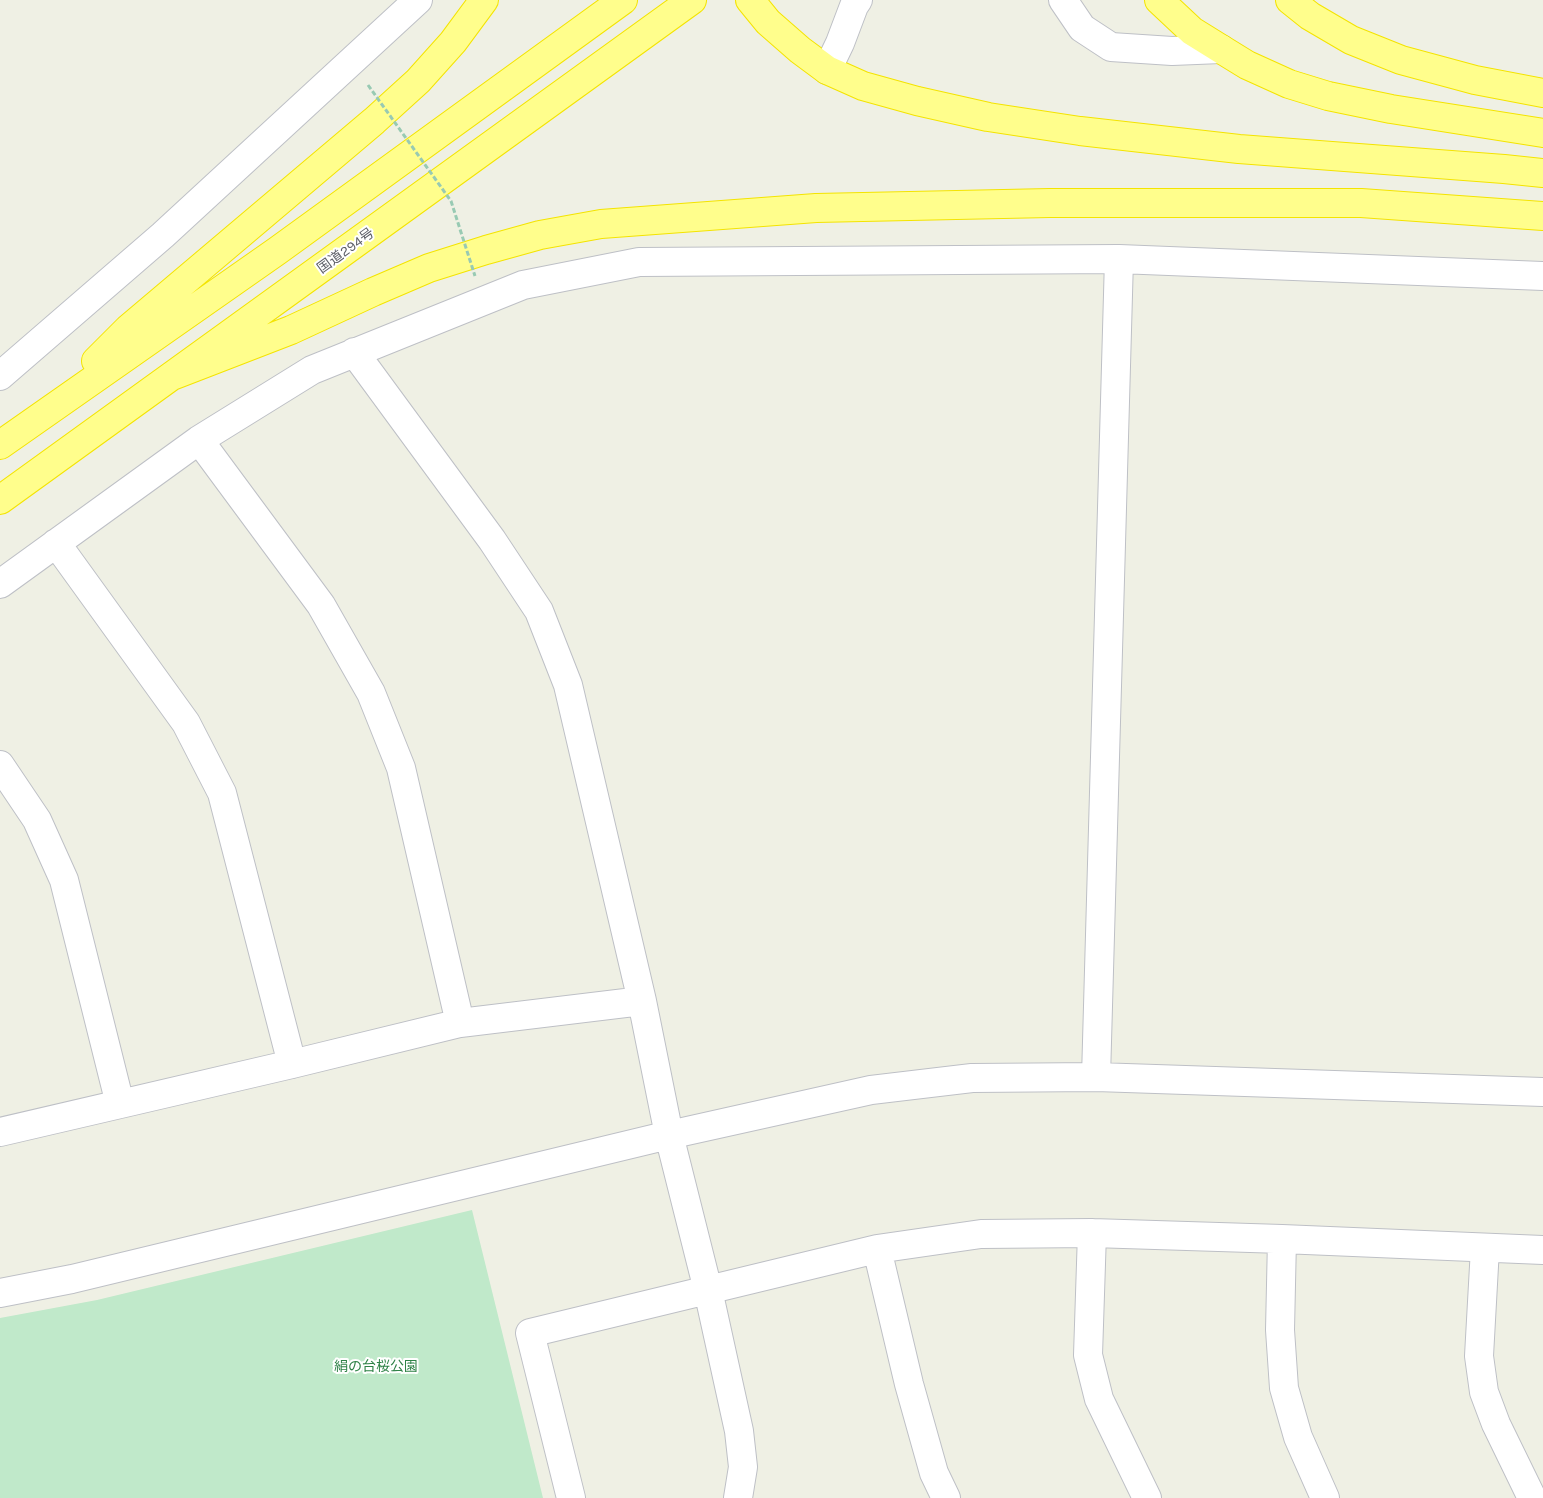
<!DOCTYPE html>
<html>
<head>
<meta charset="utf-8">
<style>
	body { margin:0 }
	canvas { display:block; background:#eff0e4 }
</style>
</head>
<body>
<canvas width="1543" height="1498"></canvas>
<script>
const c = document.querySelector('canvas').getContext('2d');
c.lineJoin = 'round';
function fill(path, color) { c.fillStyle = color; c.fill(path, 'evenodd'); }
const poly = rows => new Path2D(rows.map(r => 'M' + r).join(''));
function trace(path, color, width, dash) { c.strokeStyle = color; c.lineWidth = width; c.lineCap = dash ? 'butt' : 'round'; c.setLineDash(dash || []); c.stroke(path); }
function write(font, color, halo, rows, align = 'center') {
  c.font = font + ' Karla,"Noto Sans JP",sans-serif'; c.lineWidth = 4; c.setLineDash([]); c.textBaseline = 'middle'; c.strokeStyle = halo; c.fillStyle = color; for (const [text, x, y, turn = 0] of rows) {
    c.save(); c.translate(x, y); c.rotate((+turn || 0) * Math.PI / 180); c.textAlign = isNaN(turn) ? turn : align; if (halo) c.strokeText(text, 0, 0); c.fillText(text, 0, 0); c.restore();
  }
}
fill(poly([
	[472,1210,543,1498,0,1498,0,1318,97,1300]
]), '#c0e9ca');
const minor = poly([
	[1063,0,1082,28,1111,47,1172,51,1221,49],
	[827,70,840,43,854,6,858,0],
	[354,352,492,540,539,611,568,685,642,1001,669,1135,708,1290,739,1431,743,1467,738,1498],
	[0,376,163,235,418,0],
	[199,440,321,605,371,693,401,768,460,1023],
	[56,543,186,723,222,793,292,1064],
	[0,584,199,440,312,370,523,285,639,262,1119,259,1543,276],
	[0,765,37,820,64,880,120,1104],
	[1096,1077,1119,259],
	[0,1132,292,1064,460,1023,642,1001],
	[1092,1233,1088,1355,1099,1399,1147,1498],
	[1282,1239,1280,1330,1284,1388,1298,1437,1325,1498],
	[1485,1248,1479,1356,1484,1392,1496,1424,1532,1498],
	[877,1249,909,1384,934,1473,946,1498],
	[0,1293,72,1279,669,1135,871,1090,972,1078,1096,1077,1543,1092],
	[571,1498,530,1333,877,1249,981,1234,1092,1233,1282,1239,1543,1250]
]);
const highway = poly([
	[750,0,768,22,800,50,827,70,863,86,917,101,988,117,1080,131,1239,149,1504,169,1543,173],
	[1159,0,1192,31,1221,49,1247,65,1289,84,1328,96,1391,109,1543,133],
	[1290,0,1310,16,1351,40,1401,60,1475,80,1543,93],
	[96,361,128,329,374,121,418,81,453,42,484,0],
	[172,376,291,330,373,292,429,268,486,250,540,235,601,224,816,208,1050,203,1361,203,1543,216],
	[0,445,277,251,623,0],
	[0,500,692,0]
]);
trace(minor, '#bec0c6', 30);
trace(highway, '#f4e400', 30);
trace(minor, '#fff', 28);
trace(highway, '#fffe8c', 28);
trace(poly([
	[368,85,451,201,475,276]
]), '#98cab3', 3, [5, 2.5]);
write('14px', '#5c5e66', '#fff', [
	["国道294号",346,251,-36]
]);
write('14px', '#2f8247', '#fff', [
	["絹の台桜公園",376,1367]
]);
</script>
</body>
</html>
